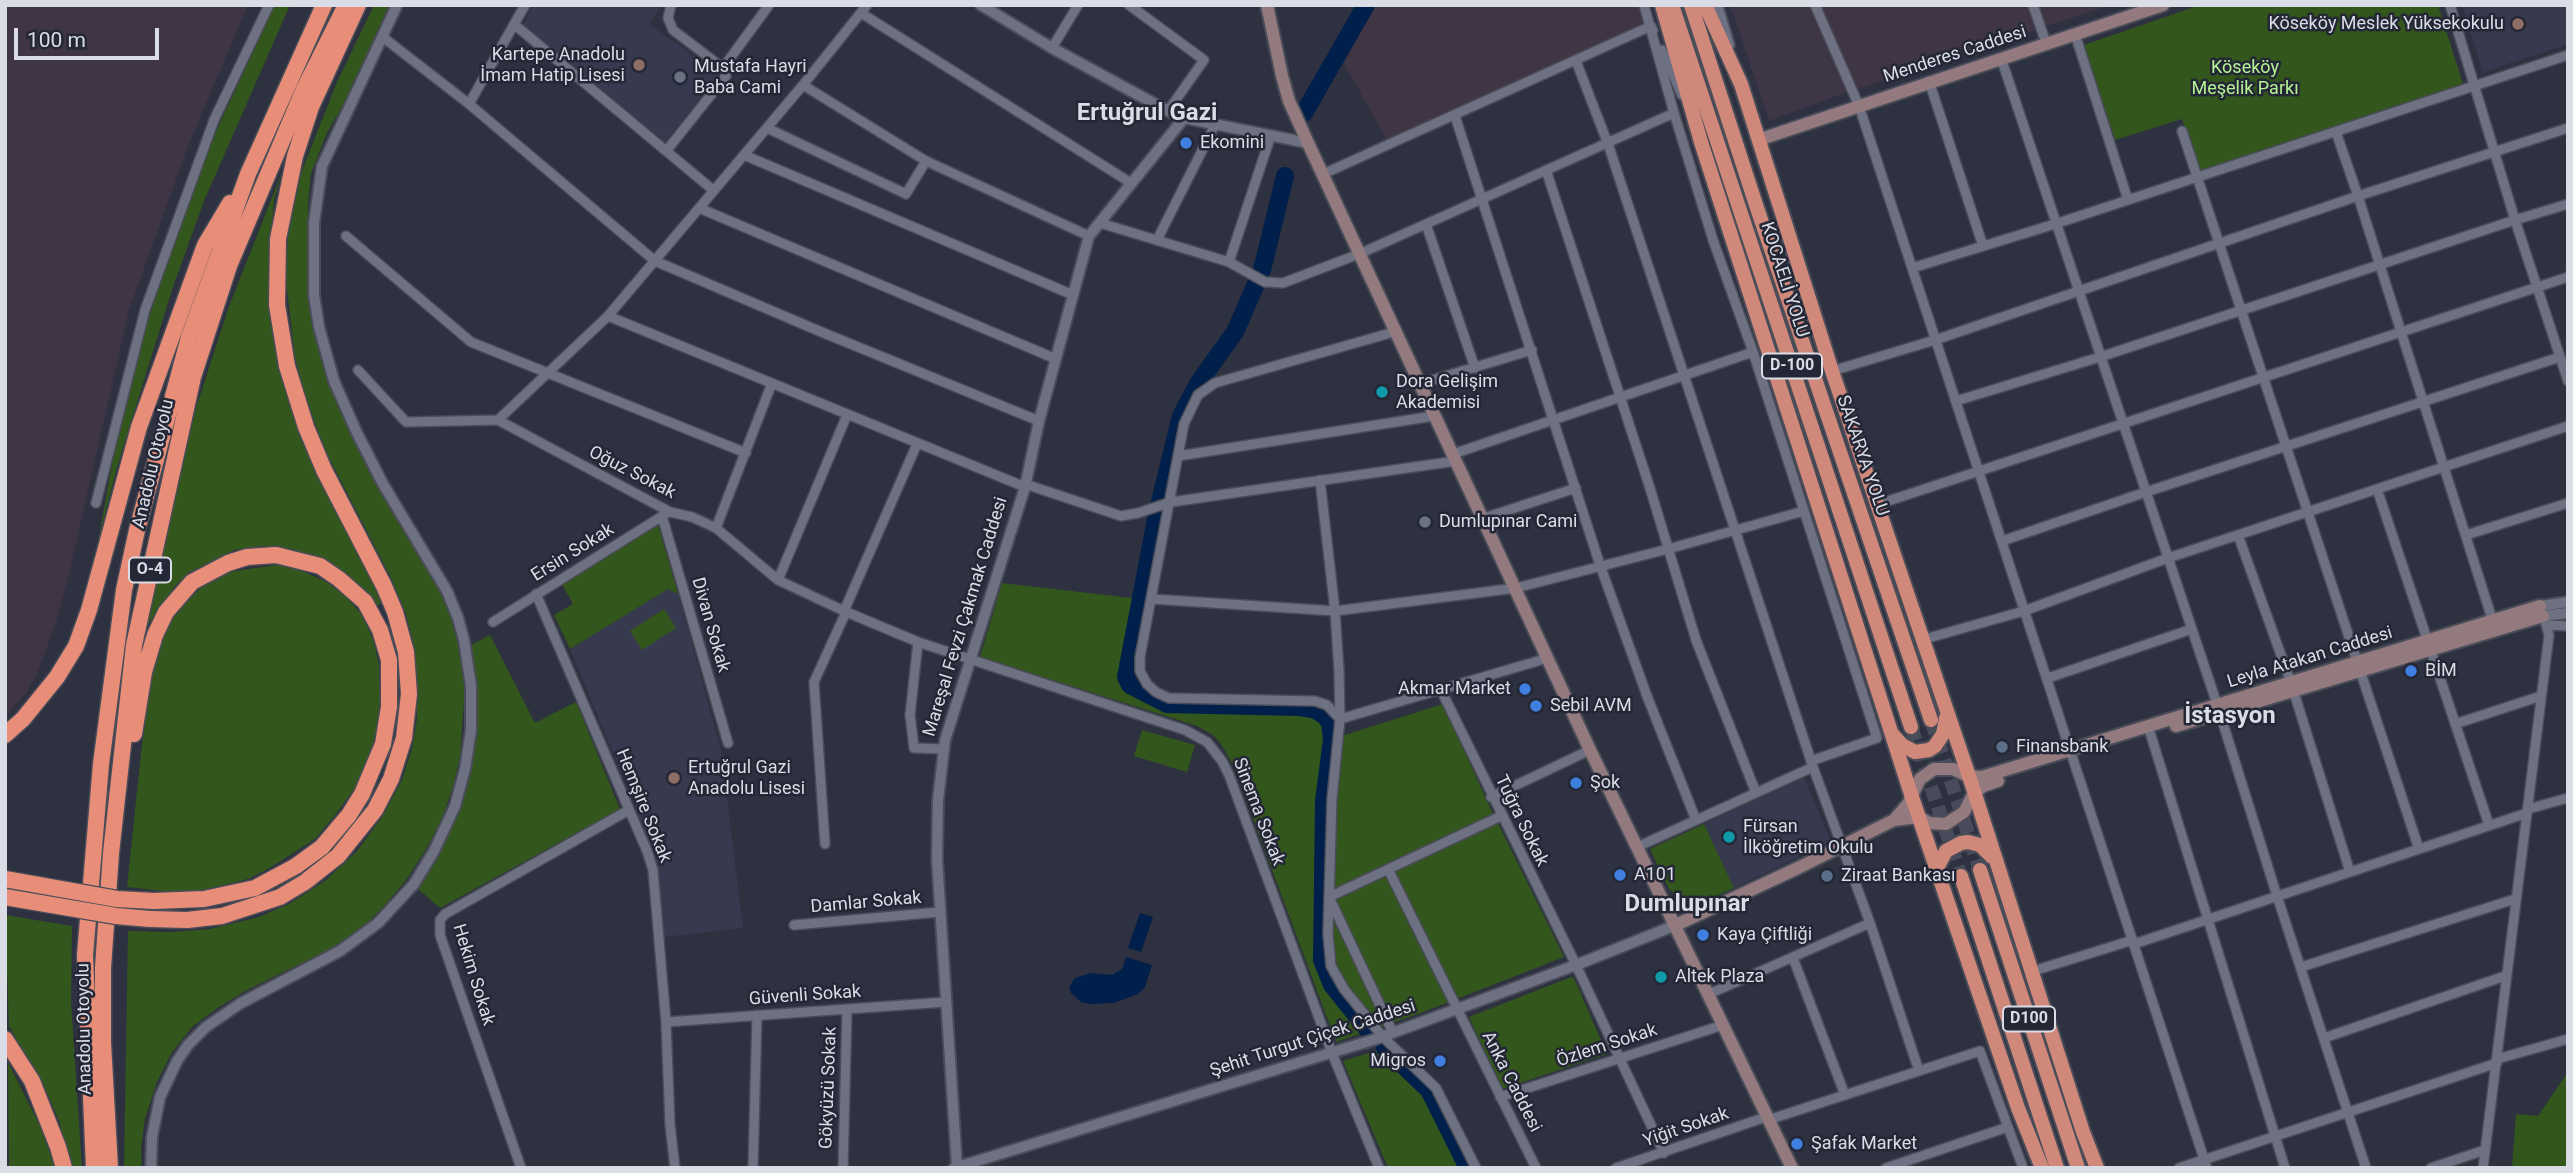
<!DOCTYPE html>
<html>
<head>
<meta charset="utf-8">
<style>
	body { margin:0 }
	#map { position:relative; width:2573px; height:1173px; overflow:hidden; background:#2e3140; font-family:Roboto,sans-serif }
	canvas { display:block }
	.frame { position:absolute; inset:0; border:7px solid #dbdde6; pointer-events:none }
	.scale { position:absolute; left:14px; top:28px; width:145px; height:32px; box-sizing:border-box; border:4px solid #dbdde6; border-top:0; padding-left:9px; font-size:21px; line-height:24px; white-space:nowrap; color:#dbdde6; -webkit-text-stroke:5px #242736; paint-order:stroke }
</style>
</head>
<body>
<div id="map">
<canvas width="2573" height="1173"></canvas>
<div class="frame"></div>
<div class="scale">100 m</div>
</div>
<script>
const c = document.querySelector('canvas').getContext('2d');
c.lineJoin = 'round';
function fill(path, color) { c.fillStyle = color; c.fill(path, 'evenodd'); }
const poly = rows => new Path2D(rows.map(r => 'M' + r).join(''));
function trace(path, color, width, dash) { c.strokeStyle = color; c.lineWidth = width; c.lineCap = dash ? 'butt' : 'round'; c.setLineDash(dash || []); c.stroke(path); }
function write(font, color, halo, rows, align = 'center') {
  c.font = font + ' Roboto,sans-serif'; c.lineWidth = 5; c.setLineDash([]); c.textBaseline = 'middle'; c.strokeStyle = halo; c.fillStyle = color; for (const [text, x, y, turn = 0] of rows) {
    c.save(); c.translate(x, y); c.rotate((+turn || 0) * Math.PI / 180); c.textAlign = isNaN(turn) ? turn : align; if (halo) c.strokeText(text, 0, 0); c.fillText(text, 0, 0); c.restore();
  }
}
fill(poly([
	[1730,5,1807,5,1845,93,1769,121]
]), '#3e3546');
fill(poly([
	[5,5,248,5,188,146,129,310,69,574,56,622,37,674,27,691,5,717],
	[1369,5,1638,5,1643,22,1636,28,1388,142,1340,56],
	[1807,5,2111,5,1845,93]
]), '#403544');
fill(poly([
	[533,5,662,5,649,24,719,74,665,142,523,25],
	[2462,5,2568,5,2568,44,2483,72],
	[668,589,678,594,721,750,743,928,663,937,657,868,635,805,570,649],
	[1804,778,1831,841,1734,888,1704,824]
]), '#373a4f');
fill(poly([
	[275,5,290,5,204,201,172,290,116,471,98,542,122,409,156,295,196,182,219,125],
	[374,5,389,5,349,95,327,133,311,173,308,207,308,286,314,329,329,381,345,420,423,557,441,593,452,622,461,655,465,688,460,757,453,787,442,819,425,851,407,879,386,904,363,927,334,947,247,990,219,1007,192,1027,171,1054,157,1082,145,1119,141,1149,142,1168,124,1168,128,931,173,932,210,929,259,917,291,903,326,880,357,851,382,817,402,780,412,748,417,719,415,650,406,614,391,578,324,448,307,401,295,358,285,273,289,227,297,183,337,82],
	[2200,5,2438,5,2463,84,2200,171,2182,119,2115,140,2084,45],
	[282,172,274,201,269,261,273,339,282,377,304,444,384,603,375,606,365,592,346,574,322,559,292,549,262,546,234,550,190,572,175,586,148,625,143,623,196,408,228,309],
	[658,525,678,594,668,589,570,649,554,615,573,604,562,584],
	[277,565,302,571,325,581,347,597,363,617,374,642,379,666,380,701,377,730,368,761,355,788,336,814,315,839,268,869,248,879,197,892,171,892,127,887,141,753,152,672,168,625,184,604,204,585,228,572],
	[1002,583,1140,599,1126,677,1130,685,1160,702,1178,706,1299,707,1316,710,1322,712,1330,723,1332,739,1443,704,1488,803,1564,957,1421,1013,1336,1042,1233,765,1221,744,1213,735,1197,726,980,657],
	[664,609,676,628,642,650,630,631],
	[490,635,535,723,576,702,620,809,440,908,417,888,436,857,454,821,465,788,474,750,477,723,476,684,471,645],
	[1142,730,1195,745,1187,772,1134,756],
	[1704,824,1734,888,1695,906,1680,899,1669,889,1650,849],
	[5,915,72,926,71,1001,82,1168,69,1168,60,1123,44,1086,9,1026],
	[1571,977,1574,978,1607,1054,1502,1089,1469,1017],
	[1385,1048,1429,1090,1468,1168,1388,1168,1343,1061],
	[8,1062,41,1128,55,1168,9,1168],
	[2568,1072,2568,1168,2512,1168,2516,1114,2538,1116]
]), '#33561c');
fill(poly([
	[1140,913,1153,917,1141,952,1128,948],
	[1126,957,1152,965,1145,987,1138,994,1114,1003,1091,1004,1081,1002,1071,993,1069,987,1075,978,1091,973,1112,975,1122,969]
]), '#001f4a');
trace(poly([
	[1304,113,1366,5],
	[1262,270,1285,176],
	[1256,284,1235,332,1199,382,1181,416,1157,514,1126,677,1130,685,1167,704,1299,707,1316,710,1326,717,1330,723,1332,739,1324,801,1322,960,1332,985,1368,1030],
	[1385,1048,1429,1090,1468,1168]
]), '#001f4a', 18);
trace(poly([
	[1931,720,1980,870],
	[1911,727,1961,876]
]), '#484b59', 14, [14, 7]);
const minor = poly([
	[1129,5,1204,60,1168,111],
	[1644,5,1674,113,1713,240,1753,352,1877,738,1811,761],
	[1815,5,1859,106,2207,1168],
	[2033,5,2046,43],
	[2450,5,2515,220,2568,381],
	[861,13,1131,183],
	[515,25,713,190],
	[2075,34,2128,200],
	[384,38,469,104,655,261,819,331,1039,421],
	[1052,48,1078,5],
	[1662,50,1682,95],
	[2001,58,2217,704,2277,896,2366,1168],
	[1576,61,1608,144,1813,767,1870,923,1919,1071],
	[723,68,769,5],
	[1929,81,1983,246],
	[803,85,926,161,1089,236],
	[469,104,525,5],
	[1455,116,1600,565,1647,696,1696,820],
	[767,128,906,194,926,161],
	[2182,131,2419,849],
	[2336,132,2358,196,2494,625],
	[667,150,726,76,723,68,673,30,668,18,671,5],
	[744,155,1073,295],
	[1546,170,1649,485,1696,640,1756,793],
	[1323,174,1651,26,1653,31],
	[699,208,1056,359],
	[1100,223,1229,262,1265,282,1283,283,1359,254,1674,113],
	[1426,224,1475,368],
	[346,236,471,342,746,453],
	[1157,240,1216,123],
	[1229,262,1271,135],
	[1912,268,2055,224,2568,55],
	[608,316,1025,487],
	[358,370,406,422,498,420,670,512,692,517,716,528,778,580,844,611,918,642,1185,730,1207,742,1222,761,1229,775,1332,1053,1379,1168],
	[1832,371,1935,340,2358,196,2568,128],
	[1419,384,1532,350],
	[1956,401,2100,357,2515,220,2568,204],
	[498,420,608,316,803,85,867,5],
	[1453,454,1753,352],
	[1178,456,1434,416],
	[1320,480,1335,611,1339,671,1340,719,1332,799,1328,934,1331,966,1344,989,1383,1037,1436,1088,1476,1168],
	[1025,484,1121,516,1138,513,1171,502,1456,461],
	[2377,489,2489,825],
	[96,503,145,310,214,120,269,5],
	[1876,505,2568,277],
	[662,516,728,743],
	[1484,518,1576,488],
	[716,528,772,383],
	[2238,535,2291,683,2350,872],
	[2466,535,2568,503],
	[2002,541,2146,492,2560,357],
	[778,580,847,415],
	[536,594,647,851,653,870,666,1022,670,1125,675,1168],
	[1152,599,1335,611,1516,588,1668,549,1804,511],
	[844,611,917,444],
	[493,622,667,513],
	[2547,625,2568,626],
	[1921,640,2024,611,2168,558,2568,426],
	[918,642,910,715,914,748,943,749],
	[2048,678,2192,629],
	[1441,690,1576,965,1664,1153],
	[1340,719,1327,705,1315,701,1169,698,1156,692,1147,684,1140,671,1140,657,1184,424,1198,395,1215,383,1394,332],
	[1340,719,1548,658],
	[2455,724,2541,696],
	[2148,726,2285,1168],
	[1491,797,1590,750],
	[2528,809,2568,798],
	[825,844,814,682,846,612],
	[1637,847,1813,767],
	[1388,869,1536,1168],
	[794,925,940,912],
	[2134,944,2527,813],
	[1793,958,1845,1095],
	[2301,967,2515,899],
	[2030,972,2133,940],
	[1709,994,1870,923],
	[666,1022,946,1002],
	[1393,1033,1329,897,1501,816],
	[2324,1038,2505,976],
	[2497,1059,2568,1039],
	[1500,1097,1723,1025],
	[1768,1120,1980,1051,2023,1168],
	[521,1168,440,935,440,920,445,914,629,810],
	[753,1168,757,1015],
	[843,1168,847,1009],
	[1616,1168,1766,1117],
	[1886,1168,2008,1127],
	[2179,1168,2497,1063],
	[2431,1168,2485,1150],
	[2483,1168,2549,635,2542,611]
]);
const tertiary = poly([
	[981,5,1052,48,1168,111,1184,118,1308,143],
	[1717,5,1729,45],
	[2540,606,2568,602],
	[2543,616,2568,613],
	[957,1167,937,859,938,800,945,740,1025,487,1039,421,1089,236,1184,118],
	[151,1168,152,1137,160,1097,177,1061,188,1045,206,1027,241,1003,340,951,378,923,414,884,434,851,455,806,465,769,471,730,471,686,464,640,458,618,447,591,383,484,357,433,334,381,319,327,314,295,314,223,322,166,397,5],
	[954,1168,1376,1039,1576,965,1676,925]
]);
const secondary = poly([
	[1267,5,1282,76,1289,101,1308,143,1590,750,1792,1168],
	[1758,140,2163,5],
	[2176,726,2543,616],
	[1894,820,1919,817,1929,823,1946,824,1964,812,1974,793,1983,786,1998,781],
	[1676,925,1800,867,1894,820,1908,804,1920,779,1934,769,1953,769,1968,776,1982,777,2540,606]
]);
const trunk = poly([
	[1662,5,1701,142,1912,797,2018,1108,2042,1168],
	[1672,5,1911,727],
	[1691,5,1757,208,1931,720],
	[1705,5,1741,84,1832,371,1972,785,2083,1132,2097,1168],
	[1893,735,1902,745,1915,752,1929,750,1935,746,1943,734,1946,718],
	[1936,870,1946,851,1961,843,1968,842,1980,845,1992,857],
	[1980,870,2078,1168],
	[1961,876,2057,1168]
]);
const motorway = poly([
	[134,734,144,672,155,635,166,612,192,582,228,563,247,557,276,555,320,566,339,579,365,602,380,630,389,660,389,707,383,744,362,794,349,815,322,847,296,866,255,888,204,899,154,901],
	[5,735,23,719,57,677,76,646,89,610,139,427,205,245,230,203],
	[150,919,187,920,222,916,280,897,305,882,338,856,375,810,391,779,404,738,409,694,406,652,395,612,384,586,324,470,306,427,287,366,277,305,278,239,295,156,311,107,358,5],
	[5,1039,32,1081,58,1147,64,1168],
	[94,1168,85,955,101,764,124,590,137,530,189,337,248,174,324,5],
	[110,1168,103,1043,103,968,111,853,134,645,193,377,229,266,304,89,346,5]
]);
trace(minor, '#4a4c58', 12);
trace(tertiary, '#4a4c58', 14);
trace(secondary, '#4a4c58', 16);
trace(trunk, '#4a4c58', 18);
trace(motorway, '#4a4c58', 19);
trace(minor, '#6d7182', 9);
trace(tertiary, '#6d7182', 10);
trace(secondary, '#927a7f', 12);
trace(trunk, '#d0887a', 14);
trace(motorway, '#e88e78', 16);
const motorwayBridge = poly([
	[5,879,117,899,154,901],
	[5,897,116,916,150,919]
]);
trace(motorwayBridge, '#4a4c58', 19, []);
trace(motorwayBridge, '#e88e78', 16);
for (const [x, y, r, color] of [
	[2518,24,7,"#8d6e63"],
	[639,65,7,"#8d6e63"],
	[680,77,7,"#6b7280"],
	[1186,143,7,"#3f7fe0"],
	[1382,392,7,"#0f9aa8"],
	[1425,522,7,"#6b7280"],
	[2411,671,7,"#3f7fe0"],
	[1525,689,7,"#3f7fe0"],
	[1536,706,7,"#3f7fe0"],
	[2002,747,7,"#5c6f8a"],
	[674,778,7,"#8d6e63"],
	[1576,783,7,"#3f7fe0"],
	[1729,837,7,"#0f9aa8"],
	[1620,875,7,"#3f7fe0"],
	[1827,876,7,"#5c6f8a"],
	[1703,935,7,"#3f7fe0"],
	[1661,977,7,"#0f9aa8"],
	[1440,1061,7,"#3f7fe0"],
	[1797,1144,7,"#3f7fe0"]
]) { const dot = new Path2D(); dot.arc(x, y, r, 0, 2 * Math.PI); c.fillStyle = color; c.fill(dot); trace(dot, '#242736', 2.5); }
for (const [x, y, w] of [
	[1792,366,60],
	[150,570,42],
	[2029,1019,52]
]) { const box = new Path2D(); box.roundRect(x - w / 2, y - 12.5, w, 25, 5); c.fillStyle = '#242736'; c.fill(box); trace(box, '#dbdde6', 2); }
write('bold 16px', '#dbdde6', null, [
	["D-100",1792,366],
	["O-4",150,570],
	["D100",2029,1019]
]);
write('18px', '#dbdde6', '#242736', [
	["Köseköy Meslek Yüksekokulu",2504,24,"right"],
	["Kartepe Anadolu",625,55,"right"],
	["İmam Hatip Lisesi",625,76,"right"],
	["Mustafa Hayri",694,67],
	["Baba Cami",694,88],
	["Ekomini",1200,143],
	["Dora Gelişim",1396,382],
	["Akademisi",1396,403],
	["Dumlupınar Cami",1439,522],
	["BİM",2425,671],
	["Akmar Market",1511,689,"right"],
	["Sebil AVM",1550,706],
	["Finansbank",2016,747],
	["Ertuğrul Gazi",688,768],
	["Anadolu Lisesi",688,789],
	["Şok",1590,783],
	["Fürsan",1743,827],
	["İlköğretim Okulu",1743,848],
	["A101",1634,875],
	["Ziraat Bankası",1841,876],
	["Kaya Çiftliği",1717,935],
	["Altek Plaza",1675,977],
	["Migros",1426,1061,"right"],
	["Şafak Market",1811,1144]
], 'left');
write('18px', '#dbdde6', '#242736', [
	["Menderes Caddesi",1955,55,-18],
	["KOCAELİ YOLU",1784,280,72],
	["SAKARYA YOLU",1862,456,71],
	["Anadolu Otoyolu",154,464,-77],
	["Oğuz Sokak",632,473,27],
	["Ersin Sokak",573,553,-32],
	["Mareşal Fevzi Çakmak Caddesi",966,617,-73],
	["Divan Sokak",710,625,74],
	["Leyla Atakan Caddesi",2310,658,-17],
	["Hemşire Sokak",643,806,68],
	["Sinema Sokak",1258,812,69],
	["Tuğra Sokak",1521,821,64],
	["Damlar Sokak",866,903,-5],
	["Hekim Sokak",473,975,73],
	["Güvenli Sokak",805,996,-4],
	["Anadolu Otoyolu",85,1029,-91],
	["Şehit Turgut Çiçek Caddesi",1313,1039,-18],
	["Özlem Sokak",1607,1046,-18],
	["Anka Caddesi",1511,1082,63],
	["Gökyüzü Sokak",829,1088,-88],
	["Yiğit Sokak",1686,1128,-19]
]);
write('18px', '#b5f293', '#242736', [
	["Köseköy",2245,68],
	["Meşelik Parkı",2245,89]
]);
write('bold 24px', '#dbdde6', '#242736', [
	["Ertuğrul Gazi",1147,114],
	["İstasyon",2230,717],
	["Dumlupınar",1687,905]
]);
</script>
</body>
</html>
